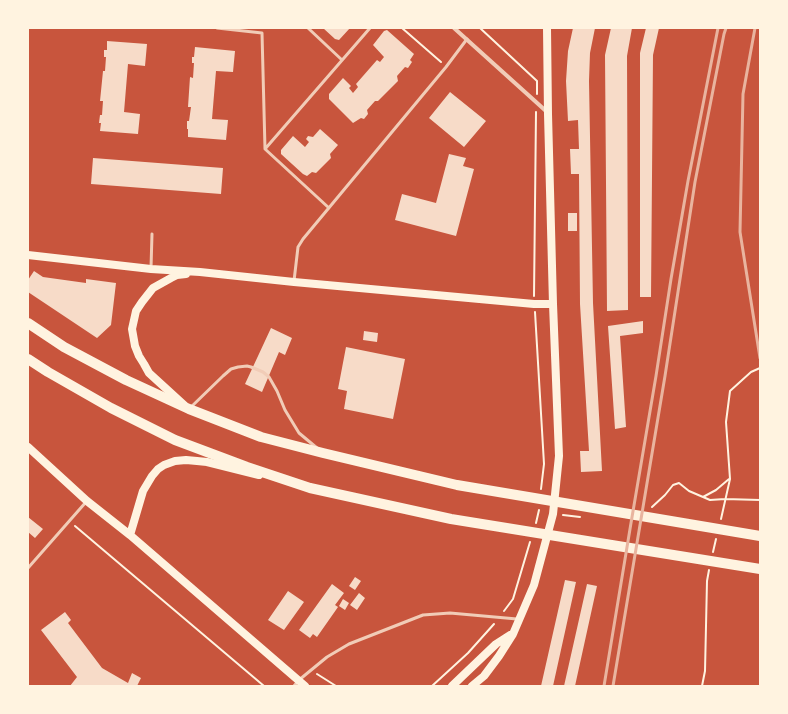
<!DOCTYPE html>
<html>
<head>
<meta charset="utf-8">
<style>
	body { margin:0 }
	#map { position:relative; width:788px; height:714px; overflow:hidden; background:#c8553d; font-family:"Source Sans 3",sans-serif }
	canvas { display:block }
	.frame { position:absolute; inset:0; border:29px solid #fff3e0; pointer-events:none }
</style>
</head>
<body>
<div id="map">
<canvas width="788" height="714"></canvas>
<div class="frame"></div>
</div>
<script>
const c = document.querySelector('canvas').getContext('2d');
c.lineJoin = 'round';
function fill(path, color) { c.fillStyle = color; c.fill(path, 'evenodd'); }
const poly = rows => new Path2D(rows.map(r => 'M' + r).join(''));
function trace(path, color, width, dash) { c.strokeStyle = color; c.lineWidth = width; c.lineCap = dash ? 'butt' : 'round'; c.setLineDash(dash || []); c.stroke(path); }
fill(poly([
	[323,28,350,28,339,40,335,39],
	[573,28,595,28,590,53,589,81,593,303,602,471,581,472,580,451,589,451,580,304,579,174,571,174,570,149,579,149,578,120,568,121,566,81,568,51],
	[611,28,632,28,627,56,628,310,607,311,605,55],
	[646,28,659,28,653,55,651,297,640,297,640,53],
	[387,30,414,54,410,60,412,62,408,68,405,67,397,76,398,81,378,101,375,101,367,110,368,114,364,119,361,118,353,123,329,99,329,94,343,78,351,86,349,88,353,93,358,87,356,84,377,60,380,62,384,57,373,45,384,31],
	[107,41,147,44,145,66,128,64,124,112,140,114,138,134,100,131,101,123,99,123,100,115,102,115,103,101,100,101,103,71,105,71,106,57,104,57,104,50,107,50],
	[195,47,235,51,233,72,216,71,212,119,228,120,226,140,188,137,188,129,187,129,187,121,189,121,191,107,188,107,190,77,193,78,194,63,192,63,192,57,194,57],
	[450,92,486,121,464,147,429,118],
	[320,129,338,145,330,154,331,158,316,173,312,172,307,176,303,174,281,154,281,150,293,136,305,147,309,142,306,139,308,136,313,137],
	[449,154,466,158,463,166,474,169,456,236,395,220,402,194,436,203],
	[93,158,223,168,221,194,91,184],
	[568,213,577,213,577,231,568,231],
	[34,271,43,277,86,283,86,279,116,283,111,325,97,338,28,292,28,280],
	[643,321,643,333,620,336,626,427,615,429,608,326],
	[271,328,292,338,285,355,279,352,262,392,245,384],
	[364,331,378,333,377,342,363,340],
	[346,347,405,359,393,419,344,409,347,391,338,389],
	[28,517,43,529,35,538,28,532],
	[355,577,361,581,355,590,349,586],
	[565,580,576,582,553,686,541,686],
	[332,584,344,593,335,605,338,607,317,637,313,634,310,638,299,630],
	[587,584,597,586,575,686,564,686],
	[288,591,304,602,284,630,268,620],
	[359,593,365,598,357,610,350,605],
	[343,599,349,603,345,610,339,606],
	[65,612,71,620,68,623,102,668,128,683,132,673,141,678,137,686,70,686,77,677,41,630]
]), '#f7dbc8');
trace(poly([
	[402,28,441,62],
	[480,28,537,81,537,94],
	[534,296,536,112],
	[535,312,544,464,541,489],
	[703,497,716,490,729,479],
	[652,507,665,495,673,485,679,483,689,491,710,500,725,499,760,500],
	[563,515,580,517],
	[721,519,730,479,726,422,730,391,751,372,760,368],
	[536,523,539,510],
	[75,526,264,686],
	[713,552,716,539],
	[504,611,513,599,530,542],
	[317,674,336,686],
	[432,686,468,653,494,624],
	[702,686,705,671,707,581,709,570]
]), '#fff3e0', 2);
trace(poly([
	[217,28,262,33,265,149],
	[308,28,342,60],
	[329,208,265,149,370,28],
	[151,268,152,234],
	[294,281,298,247,303,239,446,67,467,39],
	[190,408,223,376,231,369,238,367,247,366,251,367,263,372,269,377,277,391,285,410,299,433,317,448],
	[28,568,86,502],
	[294,686,299,680,327,657,349,644,423,615,450,613,517,619]
]), '#f1ccb7', 3);
trace(poly([
	[454,28,536,102,547,112]
]), '#f1ccb7', 4);
trace(poly([
	[28,255,151,269,200,272,294,282,534,304,553,304],
	[184,405,149,373,144,364,139,356,135,346,132,329,136,311,142,302,153,288,171,278,177,275,186,274],
	[28,447,87,501,130,535,305,686],
	[130,535,143,491,152,476,158,469,164,465,175,461,186,460,197,461,207,462,259,475],
	[452,686,496,644,510,635],
	[472,686,484,676,499,656,513,634,534,585,553,514,559,456,553,304,548,114,547,28]
]), '#fff3e0', 8);
trace(poly([
	[28,323,64,347,126,380,189,409,261,437,323,453,457,485,760,536],
	[28,359,48,372,111,408,175,440,247,467,310,488,451,519,760,569]
]), '#fff3e0', 10);
trace(poly([
	[755,28,743,94,740,232,760,358],
	[604,686,631,523,656,376,671,279,688,181,718,28],
	[613,686,665,376,695,182,724,34,726,28]
]), '#e9b49f', 3);
</script>
</body>
</html>
